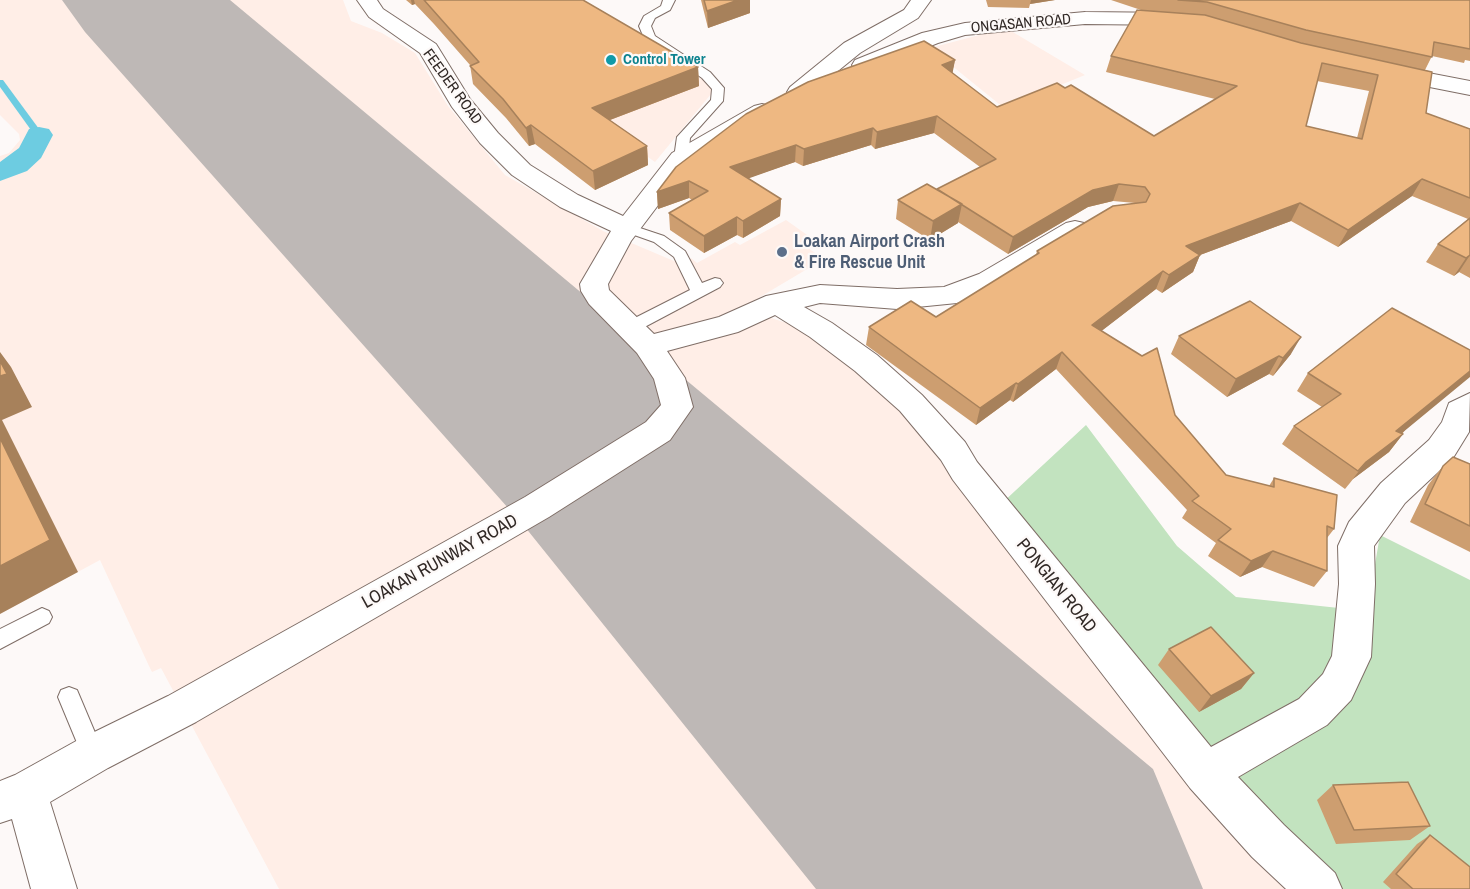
<!DOCTYPE html>
<html>
<head>
<meta charset="utf-8">
<style>
	body { margin:0 }
	canvas { display:block; background:#fdf9f8 }
</style>
</head>
<body>
<canvas width="1470" height="889"></canvas>
<script>
const c = document.querySelector('canvas').getContext('2d');
c.lineJoin = 'round';
function fill(path, color) { c.fillStyle = color; c.fill(path, 'evenodd'); }
const poly = rows => new Path2D(rows.map(r => 'M' + r).join(''));
function trace(path, color, width, dash) { c.strokeStyle = color; c.lineWidth = width; c.lineCap = dash ? 'butt' : 'round'; c.setLineDash(dash || []); c.stroke(path); }
function write(font, color, halo, rows, align = 'center') {
  c.font = font + ' "Archivo Narrow",sans-serif'; c.lineWidth = 4.5; c.setLineDash([]); c.textBaseline = 'middle'; c.strokeStyle = halo; c.fillStyle = color; for (const [text, x, y, turn = 0] of rows) {
    c.save(); c.translate(x, y); c.rotate((+turn || 0) * Math.PI / 180); c.textAlign = isNaN(turn) ? turn : align; if (halo) c.strokeText(text, 0, 0); c.fillText(text, 0, 0); c.restore();
  }
}
fill(poly([
	[0,0,343,0,351,21,382,33,415,53,448,106,505,175,603,231,681,264,691,258,697,263,735,242,740,245,786,220,817,242,808,248,824,259,750,303,771,318,793,325,839,354,907,414,1290,889,279,889,161,668,152,672,149,666,100,560,0,614,0,156,9,153,20,140,19,134,0,115],
	[602,18,716,88,655,162,574,105],
	[1006,28,1085,75,1004,108,930,48]
]), '#ffeee7');
fill(poly([
	[1086,425,1177,546,1236,597,1367,611,1380,535,1470,580,1470,889,1290,889,987,517]
]), '#c2e3bf');
fill(poly([
	[0,80,3,80,42,133,42,137,36,137,0,87,0,80]
]), '#6dcce1');
fill(poly([
	[39,127,49,129,53,135,41,158,27,171,0,181,0,162,19,148,29,129,39,127]
]), '#6dcce1');
fill(poly([
	[62,0,230,0,1153,769,1203,889,816,889,525,527,85,32,62,0]
]), '#beb8b6');
const lane = poly([
	[663,0,675,0,670,10,655,18,651,26,655,36,710,72,724,88,723,101,690,138,688,158,681,162,674,158,677,137,711,100,712,89,702,78,644,38,639,26,644,16,661,6,663,0],
	[628,224,664,236,685,251,702,283,715,278,720,279,723,283,720,287,637,331,625,331,623,327,625,323,690,290,674,257,654,242,623,231,621,228,623,225,628,224],
	[42,608,49,611,52,617,49,623,0,649,0,629,42,608],
	[69,687,77,690,104,754,101,762,93,765,85,762,58,697,61,690,69,687]
]);
const street = poly([
	[357,0,377,0,383,9,436,44,470,99,498,133,530,165,578,195,623,216,672,153,754,106,762,104,770,106,774,111,770,116,690,163,631,241,608,284,609,290,654,334,719,317,766,296,820,285,897,289,944,287,979,274,1066,223,1075,221,1084,223,1088,229,1084,235,999,286,957,303,897,309,820,303,804,307,832,323,877,355,922,395,965,442,977,462,1211,747,1299,699,1323,674,1332,656,1339,584,1338,546,1349,522,1381,483,1429,440,1442,422,1449,403,1470,393,1469,432,1453,458,1405,503,1374,546,1375,584,1371,657,1351,700,1327,725,1238,777,1284,825,1335,873,1342,889,1286,889,1252,857,1190,788,953,480,941,460,900,411,855,371,810,337,775,315,738,332,667,351,685,378,693,407,670,440,549,517,196,722,108,768,50,802,77,889,31,889,12,819,0,823,0,781,15,775,78,740,168,696,525,497,646,422,661,405,654,379,637,353,589,304,581,291,580,284,611,231,560,207,512,175,480,143,452,107,420,53,369,17,357,0],
	[911,0,931,0,918,18,860,53,806,97,798,99,790,97,787,92,790,87,844,43,904,10,911,0],
	[1085,12,1177,13,1184,15,1187,19,1184,23,1177,25,1085,24,965,35,938,43,871,70,863,72,855,70,852,65,855,60,922,33,965,23,1085,12],
	[1387,65,1470,81,1470,95,1379,77,1376,72,1379,67,1387,65]
]);
trace(lane, '#7f6e67', 2);
trace(street, '#7f6e67', 2);
fill(lane, '#fff');
fill(street, '#fff');
fill(poly([
	[406,0,583,0,698,67,699,86,610,120,647,146,648,165,595,190,535,144,529,146,506,118,473,84,470,65,434,24,415,4,412,5],
	[701,0,750,0,750,13,708,28],
	[986,0,1055,0,1030,4,1029,8,988,7],
	[1111,0,1470,0,1470,61,1465,60,1464,63,1432,56,1425,70,1432,72,1426,113,1470,129,1470,278,1459,272,1454,276,1426,262,1438,244,1468,219,1412,196,1338,247,1291,221,1200,255,1193,272,1162,293,1156,289,1101,331,1226,475,1269,486,1274,478,1334,529,1327,538,1327,571,1314,587,1262,567,1240,577,1208,556,1216,543,1182,518,1187,510,1056,369,1013,402,1010,400,976,425,866,345,869,327,936,317,1036,255,1037,251,1135,203,1113,201,1088,207,1008,254,958,222,958,223,930,240,896,219,898,200,937,190,980,167,934,133,875,149,871,145,803,166,795,162,748,178,781,199,780,216,743,238,737,235,704,253,670,230,669,213,692,200,689,198,658,209,657,192,955,60,952,73,997,107,1154,136,1215,99,1106,72,1111,56,1141,10],
	[1317,81,1369,91,1357,138,1306,126],
	[1179,336,1291,354,1273,376,1269,374,1227,397,1171,354],
	[1470,350,1402,434,1403,434,1389,452,1353,479,1345,489,1282,444,1294,426,1322,407,1297,391,1308,373],
	[1470,464,1470,552,1410,522,1428,485,1443,466],
	[1169,649,1254,673,1241,689,1199,712,1158,665],
	[1333,785,1430,826,1410,840,1336,844,1317,800],
	[1430,835,1470,889,1391,889,1383,882,1417,844]
]), '#cd9e70');
fill(poly([
	[411,0,414,0,415,4,412,5],
	[738,0,750,0,750,13,708,28,707,11],
	[1031,0,1055,0,1030,4],
	[955,60,952,76,942,65],
	[698,67,699,86,594,126,592,108],
	[937,116,934,133,875,149,877,132],
	[531,125,535,144,529,146,526,128],
	[873,128,871,145,803,166,804,149],
	[796,145,795,162,730,185,730,167],
	[647,146,648,165,595,190,593,171],
	[1422,179,1412,196,1338,247,1348,230],
	[689,181,689,198,658,209,657,192],
	[1119,184,1113,201,1088,207,1008,254,1013,237,1093,190],
	[781,199,780,216,743,238,743,221],
	[1300,203,1291,221,1200,255,1193,272,1162,293,1169,275,1186,246],
	[962,204,958,223,930,240,933,221],
	[737,217,737,235,704,253,704,236],
	[1470,255,1459,272,1454,276,1466,258],
	[1163,271,1156,289,1086,343,1092,325],
	[1301,337,1291,354,1273,376,1283,358],
	[0,352,11,367,32,407,2,420,78,572,0,614],
	[1062,352,1056,369,1013,402,1018,384],
	[1279,356,1269,374,1227,397,1236,379],
	[1470,371,1470,377,1385,447,1403,434,1389,452,1353,479,1345,489,1366,462,1396,431],
	[1016,383,1010,400,976,425,980,408],
	[1273,551,1262,567,1240,577,1251,561],
	[1254,673,1241,689,1199,712,1211,696]
]), '#a7815b');
const building = poly([
	[424,0,583,0,698,67,592,108,647,146,593,171,531,125,526,128,503,99,470,66,479,62,424,0],
	[704,0,738,0,707,11,704,0],
	[1178,0,1470,0,1470,49,1434,42,1432,57,1306,30,1207,2,1178,0],
	[1137,10,1205,15,1301,43,1432,72,1426,113,1470,129,1470,198,1422,179,1348,230,1300,203,1186,246,1200,255,1169,275,1163,271,1092,325,1142,356,1157,348,1175,415,1226,475,1274,487,1274,478,1337,495,1334,529,1327,526,1327,571,1273,551,1251,561,1218,540,1231,529,1192,501,1199,496,1062,352,1018,384,1016,383,980,408,869,327,911,301,936,317,1039,253,1037,251,1113,206,1146,202,1150,194,1145,187,1119,184,1093,190,1013,237,937,189,996,159,937,116,877,132,873,128,804,149,796,145,730,167,781,199,743,221,737,217,704,236,669,213,708,191,689,181,657,192,676,167,746,114,808,82,924,41,955,60,942,65,997,107,1057,83,1065,88,1071,85,1154,136,1237,86,1111,56,1137,10],
	[1322,63,1378,75,1362,139,1306,126,1322,63],
	[927,184,962,204,933,221,898,200,927,184],
	[1470,218,1470,255,1466,258,1438,244,1470,218],
	[1250,301,1301,337,1283,358,1279,356,1236,379,1179,336,1250,301],
	[1392,308,1470,350,1470,371,1396,431,1403,434,1366,462,1358,471,1294,426,1341,394,1308,373,1392,308],
	[0,361,7,374,0,376,0,361],
	[0,438,50,540,0,566,0,438],
	[1453,457,1470,464,1470,526,1425,504,1443,466,1453,457],
	[1211,627,1254,673,1211,696,1169,649,1211,627],
	[1408,782,1430,826,1354,830,1333,785,1408,782],
	[1430,835,1470,867,1470,889,1413,889,1396,874,1430,835]
]);
fill(building, '#eeb882');
trace(building, '#a7815b', 1.5);
for (const [x, y, r, color] of [
	[611,60,6,"#0f9aa8"],
	[782,252,6,"#5c6f8a"]
]) { const dot = new Path2D(); dot.arc(x, y, r, 0, 2 * Math.PI); c.fillStyle = color; c.fill(dot); trace(dot, '#fdf9f8', 2); }
write('15px', '#312926', '#fdf9f8', [
	["ONGASAN ROAD",1021,24,-5],
	["FEEDER ROAD",452,87,54]
]);
write('bold 15px', '#0d838f', '#fdf9f8', [
	["Control Tower",623,60]
], 'left');
write('bold 18px', '#4e5e75', '#fdf9f8', [
	["Loakan Airport Crash",794,242],
	["& Fire Rescue Unit",794,263]
], 'left');
write('18px', '#312926', '#fdf9f8', [
	["LOAKAN RUNWAY ROAD",440,562,-29],
	["PONGIAN ROAD",1056,586,51]
]);
</script>
</body>
</html>
